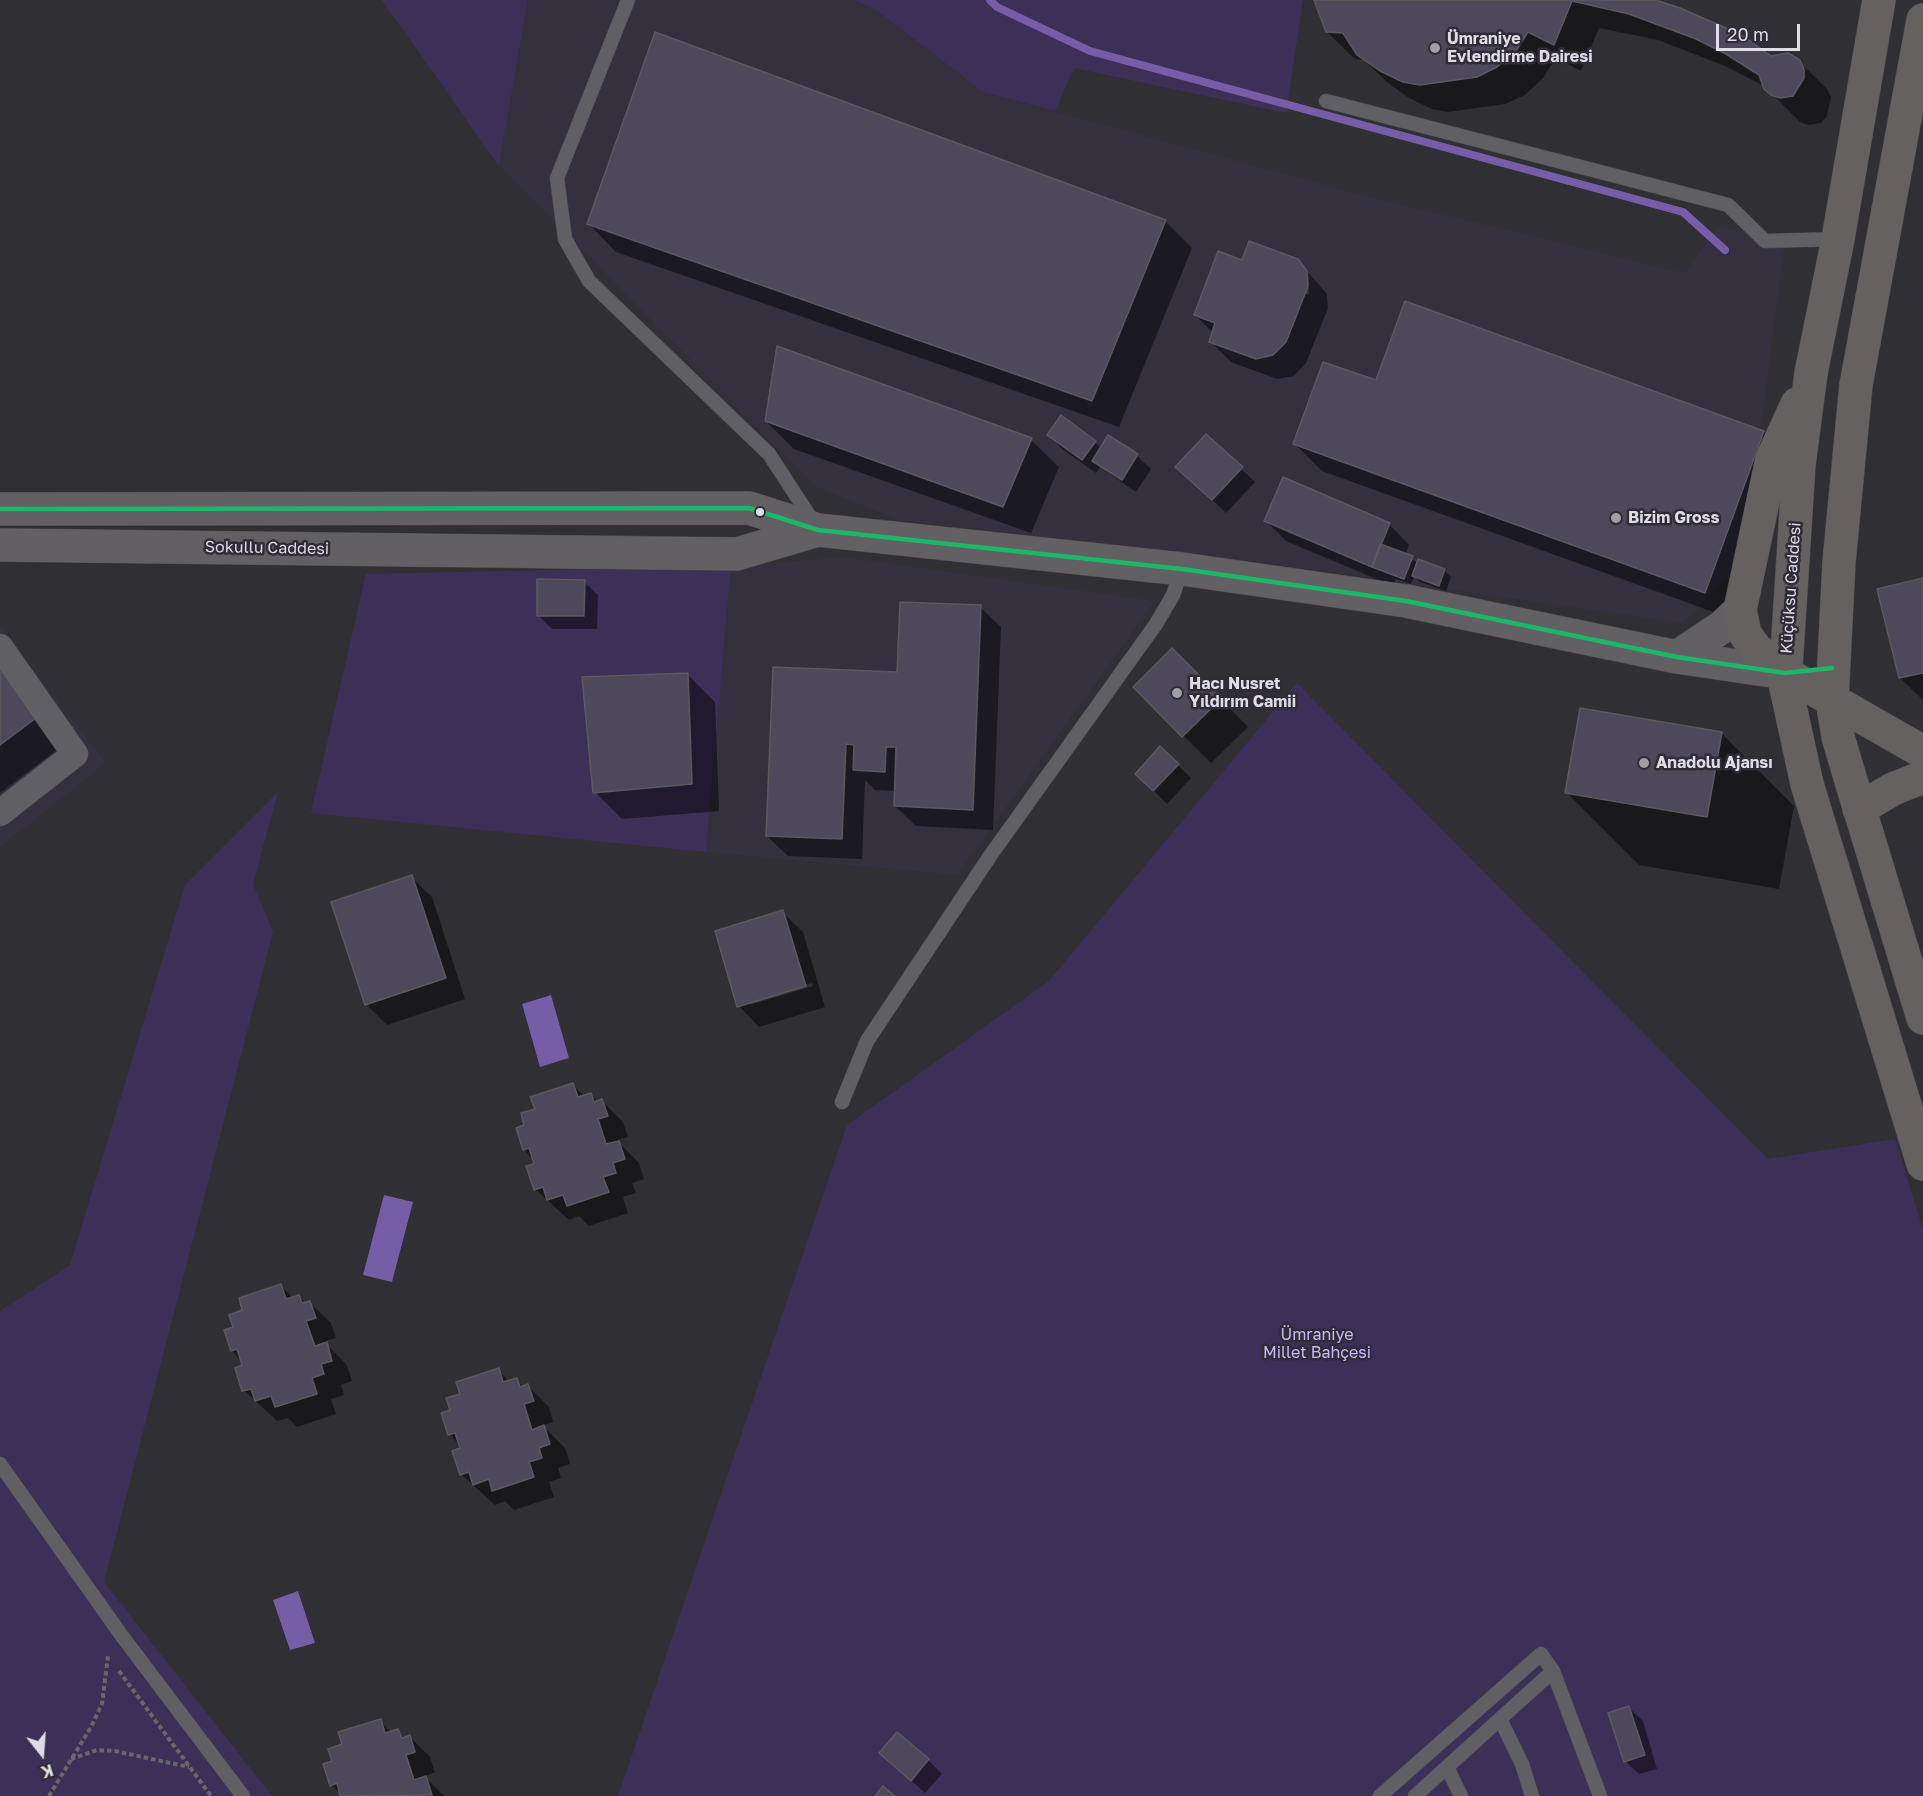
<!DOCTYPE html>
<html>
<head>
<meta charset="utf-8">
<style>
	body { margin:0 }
	#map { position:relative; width:1923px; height:1796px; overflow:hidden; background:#302f34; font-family:"Golos Text",sans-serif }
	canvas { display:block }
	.north { position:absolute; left:12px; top:1724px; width:60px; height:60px; -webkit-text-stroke:4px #2f2c37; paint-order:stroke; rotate:163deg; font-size:16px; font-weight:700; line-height:24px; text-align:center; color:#dedce4 }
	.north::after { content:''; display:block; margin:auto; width:21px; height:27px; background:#dedce4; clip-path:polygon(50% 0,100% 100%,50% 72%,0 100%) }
	.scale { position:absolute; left:1716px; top:24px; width:84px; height:27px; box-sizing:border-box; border:3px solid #dedce4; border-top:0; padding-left:8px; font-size:18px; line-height:21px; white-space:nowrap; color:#dedce4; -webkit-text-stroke:4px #2f2c37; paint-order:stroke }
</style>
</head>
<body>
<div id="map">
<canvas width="1923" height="1796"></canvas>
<div class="north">K</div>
<div class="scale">20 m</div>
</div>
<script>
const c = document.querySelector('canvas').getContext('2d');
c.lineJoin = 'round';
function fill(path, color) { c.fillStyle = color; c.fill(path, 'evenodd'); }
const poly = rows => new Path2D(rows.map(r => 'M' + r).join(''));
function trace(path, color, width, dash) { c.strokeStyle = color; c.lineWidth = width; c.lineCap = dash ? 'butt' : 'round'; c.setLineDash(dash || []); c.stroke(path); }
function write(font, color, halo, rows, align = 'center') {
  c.font = font + ' "Golos Text",sans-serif'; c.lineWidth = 5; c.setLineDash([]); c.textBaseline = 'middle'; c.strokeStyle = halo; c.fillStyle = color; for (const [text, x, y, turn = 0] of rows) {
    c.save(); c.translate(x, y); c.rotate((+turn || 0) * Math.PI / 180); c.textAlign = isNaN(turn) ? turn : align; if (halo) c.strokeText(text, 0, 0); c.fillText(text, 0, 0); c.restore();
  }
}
fill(poly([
	[528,0,854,0,876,10,983,92,1366,196,1685,273,1718,226,1785,243,1743,562,1683,623,1273,564,899,520,816,487,499,166],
	[844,557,1155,601,957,875,706,852,731,566],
	[0,626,106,763,0,847]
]), '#34303e');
fill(poly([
	[382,0,528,0,499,166],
	[854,0,1303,0,1286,113,1074,68,1055,111,983,92,876,10],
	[731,566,706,852,311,813,366,574],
	[1297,683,1768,1159,1895,1139,1923,1229,1923,1796,618,1796,847,1125,1049,981],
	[278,792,253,884,273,932,104,1582,272,1796,0,1796,0,1311,70,1265,185,885]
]), '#3d3058');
fill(poly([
	[551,995,569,1058,540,1067,522,1004],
	[384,1195,413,1202,392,1282,363,1275],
	[298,1591,315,1643,290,1650,273,1600]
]), '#765da7');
fill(poly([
	[1315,0,1647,0,1771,57,1799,61,1827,89,1831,97,1827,116,1821,123,1808,125,1800,122,1764,86,1725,66,1658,40,1599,28,1581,71,1556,58,1543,78,1525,95,1505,104,1448,112,1432,109,1409,98,1387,82,1364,60,1355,59,1327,32],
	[1165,221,1192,248,1119,427,616,252,589,224],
	[1297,260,1327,294,1328,308,1306,363,1294,376,1277,379,1231,362,1210,341,1213,333,1195,315,1243,262],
	[1305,274,1308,274,1309,294,1306,294],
	[1405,303,1764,432,1791,460,1733,619,1322,471,1294,443,1376,382],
	[766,421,1031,440,1059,467,1031,533,794,449],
	[1049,435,1095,442,1101,448,1108,437,1137,456,1151,469,1136,492,1100,467,1096,473,1062,449],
	[1206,436,1255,482,1226,513,1191,480],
	[1265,520,1389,524,1409,545,1405,555,1418,563,1419,561,1445,571,1451,577,1446,591,1420,582,1414,576,1411,584,1396,579,1393,586,1286,541],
	[1923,579,1923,700,1900,678],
	[584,582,598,595,597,629,552,629,538,615],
	[980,607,1001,627,993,830,916,826,895,806,896,791,875,790,865,780,862,859,788,856,767,836,898,673],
	[0,647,70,740,0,793],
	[1172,650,1248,727,1211,763,1135,687],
	[687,674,715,702,719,811,622,819,595,792],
	[1721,733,1794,806,1779,889,1639,865,1567,793],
	[1160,748,1191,778,1167,804,1137,774],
	[411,877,432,897,465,999,387,1025,366,1004],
	[782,912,803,932,825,1007,759,1027,739,1006],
	[812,983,813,986,750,1005,750,1001],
	[573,1085,585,1097,591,1095,598,1102,602,1101,623,1122,628,1137,618,1140,619,1143,639,1163,644,1179,632,1183,636,1193,623,1197,628,1213,589,1226,579,1216,569,1220,535,1189,536,1165,524,1149,526,1126,536,1110],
	[281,1286,293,1298,299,1296,306,1304,310,1303,331,1323,336,1338,326,1341,327,1345,347,1365,352,1381,341,1385,344,1395,331,1399,336,1414,297,1427,288,1418,277,1421,244,1390,244,1366,232,1350,235,1328,244,1311],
	[498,1370,510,1382,516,1380,524,1387,528,1386,549,1407,553,1422,544,1425,545,1428,565,1448,570,1464,558,1468,561,1478,549,1482,554,1497,514,1510,505,1501,495,1505,461,1474,462,1449,450,1434,452,1411,462,1395],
	[1629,1708,1643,1721,1657,1769,1639,1774,1625,1761],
	[380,1721,392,1733,398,1731,405,1738,410,1737,430,1757,435,1772,425,1776,426,1778,444,1796,342,1796,332,1785,334,1762,344,1745],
	[881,1753,928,1760,942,1774,925,1793]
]), '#0007');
trace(poly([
	[990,0,997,7,1090,51,1683,212,1725,250]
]), '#765da7', 8);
const building = poly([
	[1314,0,1656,0,1680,8,1742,35,1771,56,1788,53,1800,60,1804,69,1804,78,1793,96,1780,98,1771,95,1764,89,1759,75,1726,54,1696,39,1629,14,1572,1,1554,45,1528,32,1516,51,1497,67,1477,77,1420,85,1403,82,1380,71,1357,55,1343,33,1326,32,1314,0],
	[655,32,1166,220,1092,401,587,224,655,32],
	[1249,241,1298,259,1307,271,1308,286,1286,342,1273,355,1256,359,1209,342,1215,323,1194,315,1218,251,1242,260,1249,241],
	[1405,301,1764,431,1705,593,1293,444,1323,362,1376,380,1405,301],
	[777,346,1032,438,1003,507,765,421,777,346],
	[1061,415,1096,441,1082,460,1047,435,1061,415],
	[1206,434,1243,467,1212,500,1175,467,1206,434],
	[1108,435,1138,454,1122,480,1092,461,1108,435],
	[1283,477,1390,523,1372,567,1264,521,1283,477],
	[1380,544,1413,556,1404,579,1372,567,1380,544],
	[1418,559,1445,569,1439,586,1412,576,1418,559],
	[1923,578,1923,673,1899,678,1877,589,1923,578],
	[537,579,585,580,584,616,537,616,537,579],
	[900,602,981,605,973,810,894,806,896,747,886,747,885,772,853,770,854,745,846,744,842,839,766,836,773,667,897,672,900,602],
	[1172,648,1222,698,1182,737,1133,687,1172,648],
	[0,654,44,712,0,745,0,654],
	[688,673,692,784,593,793,582,677,688,673],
	[1580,708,1722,732,1707,817,1565,793,1580,708],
	[1160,746,1179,764,1153,791,1135,774,1160,746],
	[412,875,446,978,365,1005,331,902,412,875],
	[783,910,806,986,737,1007,715,931,783,910],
	[573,1083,578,1097,591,1093,594,1102,602,1099,608,1116,598,1119,606,1144,619,1141,625,1159,613,1163,616,1173,603,1177,609,1192,567,1206,563,1195,547,1200,543,1187,534,1190,526,1166,534,1164,529,1148,523,1150,516,1128,524,1125,521,1113,535,1109,530,1097,573,1083],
	[281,1284,286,1299,299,1295,302,1303,310,1301,316,1318,306,1321,315,1346,327,1342,332,1361,321,1364,324,1374,312,1378,317,1394,275,1407,271,1396,255,1401,251,1389,242,1391,235,1368,242,1365,237,1349,231,1351,224,1330,233,1327,229,1315,242,1310,239,1298,281,1284],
	[499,1368,503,1382,517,1378,520,1387,528,1384,534,1401,524,1404,532,1430,544,1425,550,1444,539,1448,542,1458,529,1462,534,1477,492,1491,489,1479,473,1485,469,1472,460,1475,452,1451,460,1448,455,1433,448,1435,441,1413,450,1410,446,1398,460,1394,456,1382,499,1368],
	[1629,1706,1645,1755,1624,1762,1608,1713,1629,1706],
	[381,1719,385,1733,398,1729,402,1738,410,1735,415,1752,406,1755,414,1780,426,1776,432,1795,340,1796,337,1783,330,1786,323,1764,332,1761,328,1749,342,1744,338,1732,381,1719],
	[897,1732,929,1759,911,1781,879,1753,897,1732],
	[883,1786,895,1796,875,1796,883,1786]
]);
fill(building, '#4e495a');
trace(building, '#5a595e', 1.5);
const lane = poly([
	[628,0,557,178,565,239,589,281,769,454,814,523],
	[1326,101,1728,205,1765,241,1838,239],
	[842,1102,867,1041,990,856,1156,624,1173,595,1182,569],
	[0,1464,122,1636,243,1796],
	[1553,1671,1600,1796],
	[1500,1719,1522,1764,1532,1796],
	[1447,1767,1461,1796],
	[1380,1796,1541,1654,1553,1671,1415,1796]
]);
const street = poly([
	[0,647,75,754,0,813]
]);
const secondary = poly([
	[0,509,749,508,818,530,1182,569,1406,601,1677,657,1785,673],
	[0,545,737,554,818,530],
	[1677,657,1722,627,1740,610]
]);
const primary = poly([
	[1879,0,1838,239,1811,373,1799,465,1785,683,1807,784,1923,1164],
	[1923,20,1856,385,1839,562,1832,700,1838,737,1849,774,1923,1018],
	[1797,404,1772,459,1740,610,1745,634,1756,649,1785,673,1923,752],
	[1859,809,1893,789,1923,777]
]);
trace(lane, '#4c4b50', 15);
trace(street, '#4c4b50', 27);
trace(secondary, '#4c4b50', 34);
trace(primary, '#4c4b50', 34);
trace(poly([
	[119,1671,211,1796],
	[71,1759,97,1750,115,1751,189,1767],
	[49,1796,91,1727,102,1704,108,1656]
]), '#68676a', 4, [4.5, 3]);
trace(lane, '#605f63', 14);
trace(street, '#605f63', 26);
trace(secondary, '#626062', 33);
trace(primary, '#646160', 33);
trace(poly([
	[0,509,749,508,818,530,1182,569,1406,601,1677,657,1785,673,1832,668]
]), '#1ab867', 4.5);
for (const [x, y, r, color] of [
	[1435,48,6,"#a19fa6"],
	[760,512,5,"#dedce4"],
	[1616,518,6,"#a19fa6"],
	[1177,693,6,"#a19fa6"],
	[1644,763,6,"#a19fa6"]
]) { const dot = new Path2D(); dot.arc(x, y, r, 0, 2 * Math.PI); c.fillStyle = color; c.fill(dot); trace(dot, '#2f2c37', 2); }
write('bold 16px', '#dedce4', '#2f2c37', [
	["Ümraniye",1447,39],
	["Evlendirme Dairesi",1447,57],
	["Bizim Gross",1628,518],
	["Hacı Nusret",1189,684],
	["Yıldırım Camii",1189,702],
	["Anadolu Ajansı",1656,763]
], 'left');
write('16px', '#dedce4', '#2f2c37', [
	["Sokullu Caddesi",267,548,1],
	["Küçüksu Caddesi",1791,588,-86]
]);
write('16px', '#cab8f9', '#2f2c37', [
	["Ümraniye",1317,1335],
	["Millet Bahçesi",1317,1353]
]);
</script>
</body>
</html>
